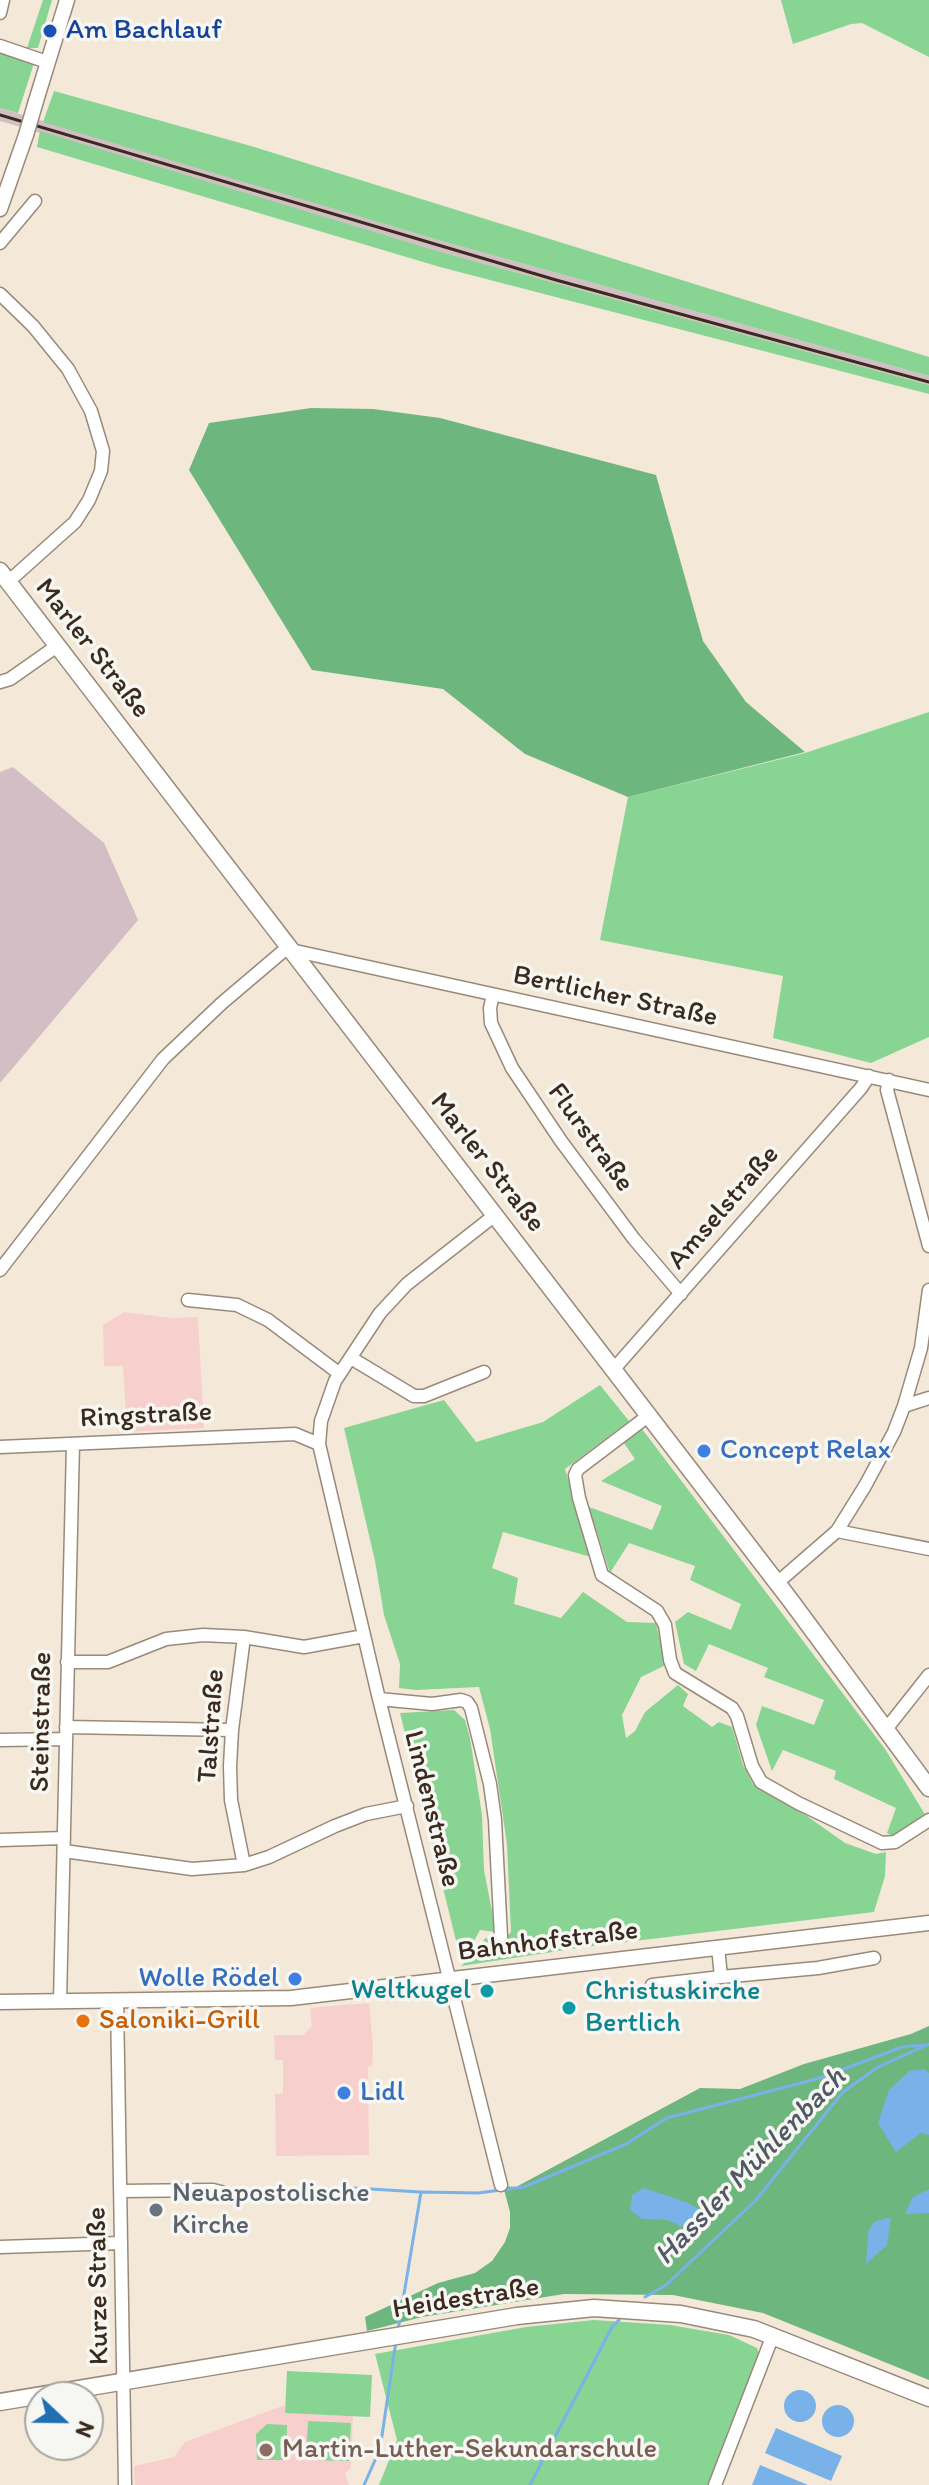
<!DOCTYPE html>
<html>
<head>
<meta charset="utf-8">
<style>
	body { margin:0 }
	#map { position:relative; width:929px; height:2485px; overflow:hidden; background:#f4e9d8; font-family:Itim,sans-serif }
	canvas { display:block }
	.north { position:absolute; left:24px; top:2381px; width:80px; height:80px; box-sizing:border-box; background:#f6f6f2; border:2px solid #aba49d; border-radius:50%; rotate:112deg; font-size:22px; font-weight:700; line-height:32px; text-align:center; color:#3b2a1e }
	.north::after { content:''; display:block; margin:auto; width:28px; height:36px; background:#1f6fb2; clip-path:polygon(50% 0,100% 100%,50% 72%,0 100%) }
</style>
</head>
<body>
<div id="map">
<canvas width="929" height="2485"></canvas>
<div class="north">N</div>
</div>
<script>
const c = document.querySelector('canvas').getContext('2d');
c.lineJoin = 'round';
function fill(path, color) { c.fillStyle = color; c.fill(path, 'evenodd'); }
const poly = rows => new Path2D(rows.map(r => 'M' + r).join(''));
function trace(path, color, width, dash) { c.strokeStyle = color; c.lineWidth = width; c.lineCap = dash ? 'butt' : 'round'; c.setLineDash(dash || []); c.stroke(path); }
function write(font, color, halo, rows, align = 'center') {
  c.font = font + ' Itim,sans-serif'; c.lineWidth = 7; c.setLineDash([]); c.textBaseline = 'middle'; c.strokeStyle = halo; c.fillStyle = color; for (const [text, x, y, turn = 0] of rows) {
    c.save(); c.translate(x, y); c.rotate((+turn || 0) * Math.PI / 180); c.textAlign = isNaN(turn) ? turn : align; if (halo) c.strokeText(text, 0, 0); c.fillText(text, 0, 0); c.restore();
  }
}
fill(poly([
	[124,1312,172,1318,198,1317,204,1428,127,1432,123,1366,104,1366,103,1325],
	[369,2003,373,2045,372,2066,368,2067,369,2155,276,2156,275,2094,283,2094,283,2060,275,2060,274,2035,303,2035,312,2026,310,2008],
	[285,2405,285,2413,353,2416,351,2468,345,2473,349,2485,135,2485,134,2466,174,2457,185,2442]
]), '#f7d0ce');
fill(poly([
	[0,108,445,242,929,376,929,385,441,252,14,125,0,121],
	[13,767,104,843,138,920,0,1083,0,772]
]), '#d2bec4');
fill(poly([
	[43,0,52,0,38,48,27,48],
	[781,0,929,0,929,57,862,23,851,24,793,44],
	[0,53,34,63,18,113,0,108],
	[54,91,251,146,929,357,929,376,445,242,43,122],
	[40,131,441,252,929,385,929,394,440,267,37,147],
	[929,712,929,1037,871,1063,773,1038,783,976,600,940,628,797,805,753],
	[600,1385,629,1421,565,1469,591,1557,503,1532,492,1568,518,1578,514,1604,561,1618,583,1592,627,1622,656,1623,666,1665,641,1677,622,1715,626,1738,635,1731,645,1712,678,1685,688,1694,683,1706,712,1727,719,1722,732,1727,743,1765,753,1784,807,1816,845,1843,876,1854,886,1852,885,1876,874,1912,585,1947,461,1966,479,1950,485,1938,501,1942,511,1932,507,1844,490,1729,479,1687,416,1690,399,1688,400,1664,384,1615,375,1561,344,1428,444,1400,476,1442,543,1422],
	[642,1429,885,1749,926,1816,894,1837,887,1833,896,1808,834,1779,836,1771,783,1750,772,1771,756,1725,762,1706,814,1725,824,1700,764,1677,768,1668,709,1644,696,1671,684,1664,675,1622,688,1612,731,1630,741,1604,690,1580,695,1566,629,1543,610,1573,589,1507,652,1530,662,1506,601,1481,635,1459,624,1443],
	[454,1710,465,1720,470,1738,482,1815,484,1870,496,1932,480,1930,468,1952,460,1957,400,1713],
	[594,2320,670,2325,729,2335,757,2348,761,2359,710,2485,379,2485,397,2440,375,2354,526,2327],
	[287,2371,372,2375,370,2417,285,2413],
	[308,2421,351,2423,349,2461,306,2460],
	[267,2424,287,2425,286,2460,257,2460,256,2434]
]), '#87d493');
fill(poly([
	[311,408,373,409,440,418,656,475,703,641,746,702,805,752,628,797,525,754,443,689,312,670,189,470,209,423],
	[929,2026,929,2380,763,2313,673,2295,564,2294,422,2317,367,2331,365,2317,438,2283,475,2273,492,2261,505,2242,510,2228,510,2212,503,2186,516,2187,700,2088,740,2089,804,2064,911,2034]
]), '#6db67d');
fill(poly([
	[924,2069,929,2073,929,2135,921,2133,896,2152,878,2123,889,2090,909,2071],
	[644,2188,686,2202,701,2210,705,2216,700,2225,683,2227,667,2220,642,2219,630,2210,632,2195],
	[929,2189,929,2213,905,2214,913,2197],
	[891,2217,887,2245,866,2264,868,2232,874,2222],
	'784 2406a16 16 0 1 1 32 0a16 16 0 1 1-32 0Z',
	'822 2421a16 16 0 1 1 32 0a16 16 0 1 1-32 0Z',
	[776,2428,842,2456,831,2481,765,2453],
	[760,2465,808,2485,752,2485]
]), '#79b1e9');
trace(poly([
	[298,2191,301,2187,315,2190,354,2188,420,2192],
	[645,2297,666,2285,755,2201,843,2092,878,2067,929,2044],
	[398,2330,421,2192,478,2193,524,2187,626,2144,667,2118,820,2078,902,2047,924,2045],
	[364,2485,380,2449,396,2341],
	[530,2485,612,2327,619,2320]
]), '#79b1e9', 3);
const minor = poly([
	[0,13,3,0],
	[0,46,47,62],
	[0,243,35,201],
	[0,294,33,326,68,369,91,411,103,451,101,471,89,500,75,522,8,582],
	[0,682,10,679,57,646],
	[291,950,929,1090],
	[493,995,490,1008,491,1023,512,1068,561,1141,634,1239,681,1294],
	[889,1080,887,1090,929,1246],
	[495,1215,407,1284,380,1313,335,1381,321,1421,319,1444,379,1699,501,2185],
	[0,1270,163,1059,222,1003,288,947],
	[188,1300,237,1305,268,1320,340,1374],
	[351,1358,414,1396,424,1396,484,1372],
	[613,1370,861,1088,869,1076],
	[904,1406,929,1398],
	[648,1416,578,1469,575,1475,579,1498,602,1575,657,1611,665,1625,670,1660,675,1673,732,1708,737,1716,752,1766,761,1782,798,1803,882,1843,895,1842,929,1820],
	[0,1447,295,1434,319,1444],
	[837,1531,929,1549],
	[777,1583,837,1531,865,1486,894,1432,904,1406,921,1348,929,1290],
	[244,1637,232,1730,230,1766,231,1800,244,1865],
	[67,1662,108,1662,166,1639,203,1635,244,1637,304,1647,364,1636],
	[379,1699,432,1704,461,1700,467,1702,471,1708,490,1784,495,1820,501,1937],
	[66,1727,232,1730],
	[887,1728,929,1675],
	[0,1740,65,1739],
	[0,1840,64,1838],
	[64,1851,192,1869,244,1865,269,1857,335,1826,366,1814,407,1806],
	[721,1977,818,1968,874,1958],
	[652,1985,721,1977,718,1947],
	[60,2001,73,1444],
	[117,2001,125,2485],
	[121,2191,213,2190,229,2194],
	[0,2247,121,2243],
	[715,2485,773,2335]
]);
const tertiary = poly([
	[36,101,67,0],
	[0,209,26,135],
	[0,2002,291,1998,929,1923]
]);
const secondary = poly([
	[0,571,791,1601,929,1788],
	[0,2402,517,2316,594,2308,681,2314,754,2329,929,2398]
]);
trace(minor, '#988a7b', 15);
trace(tertiary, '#988a7b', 17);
trace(secondary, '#988a7b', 19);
trace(minor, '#fff', 12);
trace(tertiary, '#fff', 14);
trace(secondary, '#fff', 16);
trace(poly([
	[0,115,556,280,929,382]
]), '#3b2a1e', 3);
const tertiaryBridge = poly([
	[26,135,36,101]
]);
trace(tertiaryBridge, '#988a7b', 17, []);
trace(tertiaryBridge, '#fff', 14);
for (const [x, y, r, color] of [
	[50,31,8,"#1a4fb4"],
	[704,1451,8,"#3f7fe0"],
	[295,1979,8,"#3f7fe0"],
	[487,1991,8,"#0f9aa8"],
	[569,2008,8,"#0f9aa8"],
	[83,2021,8,"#e8710a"],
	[344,2093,8,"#3f7fe0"],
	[156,2210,8,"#6b7280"],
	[266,2450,8,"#8d6e63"]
]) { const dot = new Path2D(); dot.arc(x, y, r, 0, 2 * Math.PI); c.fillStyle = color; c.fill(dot); trace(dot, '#f6f6f2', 3); }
write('28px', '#164399', '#f6f6f2', [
	["Am Bachlauf",66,31]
], 'left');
write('28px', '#3b2a1e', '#f6f6f2', [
	["Marler Straße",92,649,52],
	["Bertlicher Straße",615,997,12],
	["Flurstraße",590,1138,54],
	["Marler Straße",487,1163,52],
	["Amselstraße",724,1208,-49],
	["Ringstraße",146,1416,-3],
	["Steinstraße",42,1722,-89],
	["Talstraße",212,1726,-86],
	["Lindenstraße",431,1809,76],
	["Bahnhofstraße",548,1942,-7],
	["Kurze Straße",99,2286,-91],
	["Heidestraße",466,2299,-9]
]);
write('28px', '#366cbe', '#f6f6f2', [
	["Concept Relax",720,1451],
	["Wolle Rödel",279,1979,"right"],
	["Lidl",360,2093]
], 'left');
write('28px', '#0d838f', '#f6f6f2', [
	["Weltkugel",471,1991],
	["Christuskirche",585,1992,"left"],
	["Bertlich",585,2024,"left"]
], 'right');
write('28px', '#c56008', '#f6f6f2', [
	["Saloniki-Grill",99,2021]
], 'left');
write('28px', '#5b616d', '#f6f6f2', [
	["Neuapostolische",172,2194],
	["Kirche",172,2226]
], 'left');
write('28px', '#785e54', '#f6f6f2', [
	["Martin-Luther-Sekundarschule",282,2450]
], 'left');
write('italic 30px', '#515965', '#f6f6f2', [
	["Hassler Mühlenbach",751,2167,-46]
]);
</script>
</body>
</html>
